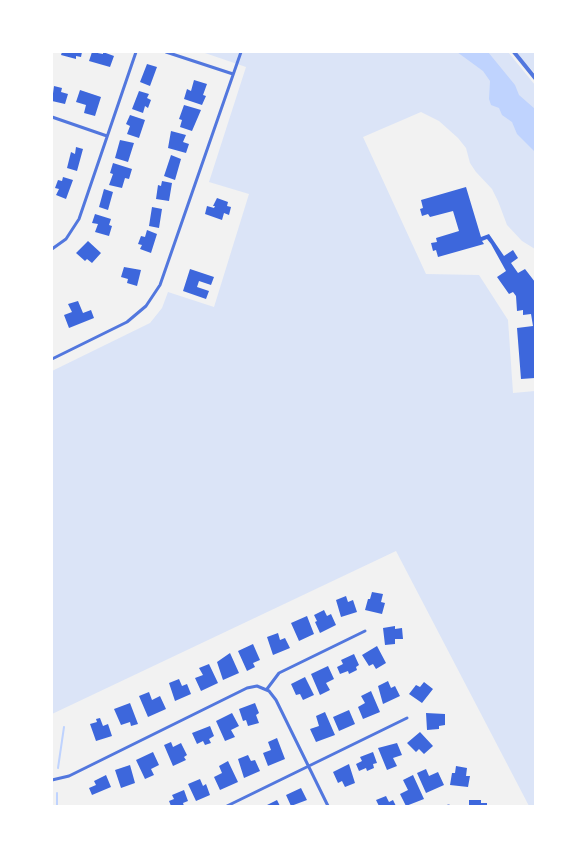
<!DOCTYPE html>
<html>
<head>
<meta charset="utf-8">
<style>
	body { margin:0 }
	#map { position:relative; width:587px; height:858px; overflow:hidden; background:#f2f2f2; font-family:Jost,sans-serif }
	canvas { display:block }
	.frame { position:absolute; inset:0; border:53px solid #fff; pointer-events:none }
</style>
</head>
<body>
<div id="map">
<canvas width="587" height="858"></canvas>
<div class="frame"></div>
</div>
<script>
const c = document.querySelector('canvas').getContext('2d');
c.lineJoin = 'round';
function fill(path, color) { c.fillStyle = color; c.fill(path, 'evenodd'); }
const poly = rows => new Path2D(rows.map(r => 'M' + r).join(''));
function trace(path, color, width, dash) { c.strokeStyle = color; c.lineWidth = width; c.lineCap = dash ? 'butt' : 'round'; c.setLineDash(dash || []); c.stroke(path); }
fill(poly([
	[202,52,508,52,535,85,535,249,522,241,507,225,498,201,492,189,476,172,470,163,466,148,458,138,439,121,421,112,363,137,426,274,479,275,508,320,513,393,535,391,535,806,529,806,396,551,52,714,52,371,150,323,162,308,168,292,214,307,249,194,209,182,246,67],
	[517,52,535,52,535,73,525,63]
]), '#dbe4f7');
fill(poly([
	[457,52,488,52,515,85,519,95,535,109,535,152,517,134,512,122,502,115,499,108,491,105,489,99,490,81,483,71]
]), '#bfd3fe');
trace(poly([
	[58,768,64,727],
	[57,793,57,806]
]), '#bfd3fe', 2);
fill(poly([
	[62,52,82,52,81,57,76,56,76,59,61,55],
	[92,52,103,54,103,52,114,56,110,67,89,61],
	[147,64,157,67,150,86,140,82],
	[194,80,207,84,203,95,206,96,202,105,184,99,187,89,191,91],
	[54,86,62,88,61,92,68,94,65,104,52,101],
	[80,90,101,97,95,116,84,113,86,105,76,102],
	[139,91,149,94,147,98,151,100,148,108,145,106,143,113,132,109],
	[184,105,201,110,192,131,180,127,182,120,179,119],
	[130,115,145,120,139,138,127,134,130,126,126,124],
	[171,131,186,135,183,142,189,144,186,153,168,148],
	[120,140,134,143,128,162,115,158],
	[76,147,83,149,77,171,67,168,71,152,75,154],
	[171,155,181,159,175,180,164,176],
	[113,163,132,169,129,179,125,178,122,188,109,185,113,174,110,173],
	[63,177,73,180,66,199,56,195,59,189,55,188,58,180,62,181],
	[162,181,172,183,169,201,156,199,158,185,161,186],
	[466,187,481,237,489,234,504,256,513,250,518,258,511,263,518,273,525,269,535,282,535,378,521,379,517,328,533,326,531,314,523,315,523,310,517,311,516,296,513,292,509,294,497,277,506,271,491,244,487,239,482,241,484,244,438,257,436,250,433,251,431,243,437,242,436,238,459,231,453,211,430,217,428,214,422,216,420,209,423,208,421,200],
	[104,189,113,192,108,210,99,207],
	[217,198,228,202,227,206,231,207,229,215,224,213,222,220,205,214,207,206,214,208,215,206,213,206],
	[152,207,162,209,159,228,149,226],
	[95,214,111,219,109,225,112,226,109,236,95,232,98,224,92,223],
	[147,230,157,234,151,253,140,249,142,245,138,244,141,236,145,237],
	[88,241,101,253,92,263,87,259,85,261,76,253],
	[124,267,141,270,137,286,127,283,128,279,121,277],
	[190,269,214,277,211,285,199,281,197,287,209,291,206,299,183,291],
	[78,301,83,313,91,310,94,318,69,328,64,315,72,312,68,304],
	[372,592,383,594,381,602,385,603,382,614,365,610,368,599,370,599],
	[346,596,348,602,353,600,357,612,341,617,336,600],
	[324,610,327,616,331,614,336,625,320,633,315,622,317,621,314,615],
	[307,616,314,634,299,641,291,623],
	[395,626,395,629,402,628,403,639,395,639,395,644,385,645,383,628],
	[278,633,280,640,285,638,290,648,273,655,267,637],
	[253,644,260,660,253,663,255,667,247,671,238,651],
	[377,646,386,663,376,669,373,664,369,666,362,655],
	[230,653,239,673,223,680,217,662],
	[354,654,359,665,356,667,357,670,349,674,348,671,340,674,337,667,343,664,341,660],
	[209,664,218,683,201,691,195,678,203,675,199,668],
	[328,666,334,679,326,683,330,690,320,695,311,674],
	[305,677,314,695,303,700,300,694,296,695,291,684],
	[179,679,182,686,187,684,191,694,175,701,169,683],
	[388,681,391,688,395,686,400,696,383,704,378,686],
	[424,682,433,689,422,703,409,694,416,685,420,687],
	[371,691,380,712,363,719,358,707,365,703,361,696],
	[149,692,152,700,160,696,166,709,148,717,139,696],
	[130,703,138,724,131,726,130,722,121,725,114,709],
	[255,703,259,713,256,715,259,723,248,726,246,720,243,721,239,709],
	[349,710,355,724,339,731,333,717],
	[325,712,335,735,316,742,310,729,319,726,316,716],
	[232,713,239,726,231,730,235,737,225,741,216,721],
	[426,713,445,714,445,725,439,726,439,729,427,730],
	[100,718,103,726,108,724,112,736,96,741,90,724,97,722,96,719],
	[210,726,214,736,209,739,211,743,205,745,203,741,197,744,192,733],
	[420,732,433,746,424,754,419,749,416,752,407,743],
	[277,738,285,759,268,766,263,753,271,750,268,742],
	[171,742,173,747,181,743,187,755,184,757,186,760,173,766,164,745],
	[397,743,402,755,393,758,397,766,387,770,378,748],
	[153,752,159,765,151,769,154,775,145,779,136,760],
	[373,752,377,763,373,764,374,768,367,771,366,768,359,771,356,764,362,761,360,757],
	[248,755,251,761,255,760,260,771,244,778,238,759],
	[228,761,238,782,220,790,214,777,222,773,219,766],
	[349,764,355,783,345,787,342,781,338,783,333,772],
	[130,765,135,783,121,788,115,770],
	[456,766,467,768,466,776,470,776,468,787,450,785,452,773,455,773],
	[426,769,429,776,438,772,444,785,426,793,417,773],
	[106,775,111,787,92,795,89,788,96,785,94,781],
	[413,775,424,799,406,806,400,794,408,790,403,780],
	[200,779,203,786,206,784,210,795,196,801,188,784],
	[301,788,307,800,291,806,286,795],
	[184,790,188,801,183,803,184,806,171,806,169,801,174,799,172,795],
	[386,796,389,802,393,800,396,806,379,806,376,800],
	[277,800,280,806,265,806],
	[469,800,481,800,481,803,487,803,487,806,469,806]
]), '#3d67dc');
trace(poly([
	[166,52,233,74],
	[52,117,107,136],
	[52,249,66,239,79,219,136,52],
	[52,359,127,322,146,306,160,285,241,52],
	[267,689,279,673,365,631],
	[52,780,69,776,247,688,257,686,269,691,276,700,328,806],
	[227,806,407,718],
	[448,806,449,806]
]), '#5277de', 3);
trace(poly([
	[514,52,535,78]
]), '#5277de', 4);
</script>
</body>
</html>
